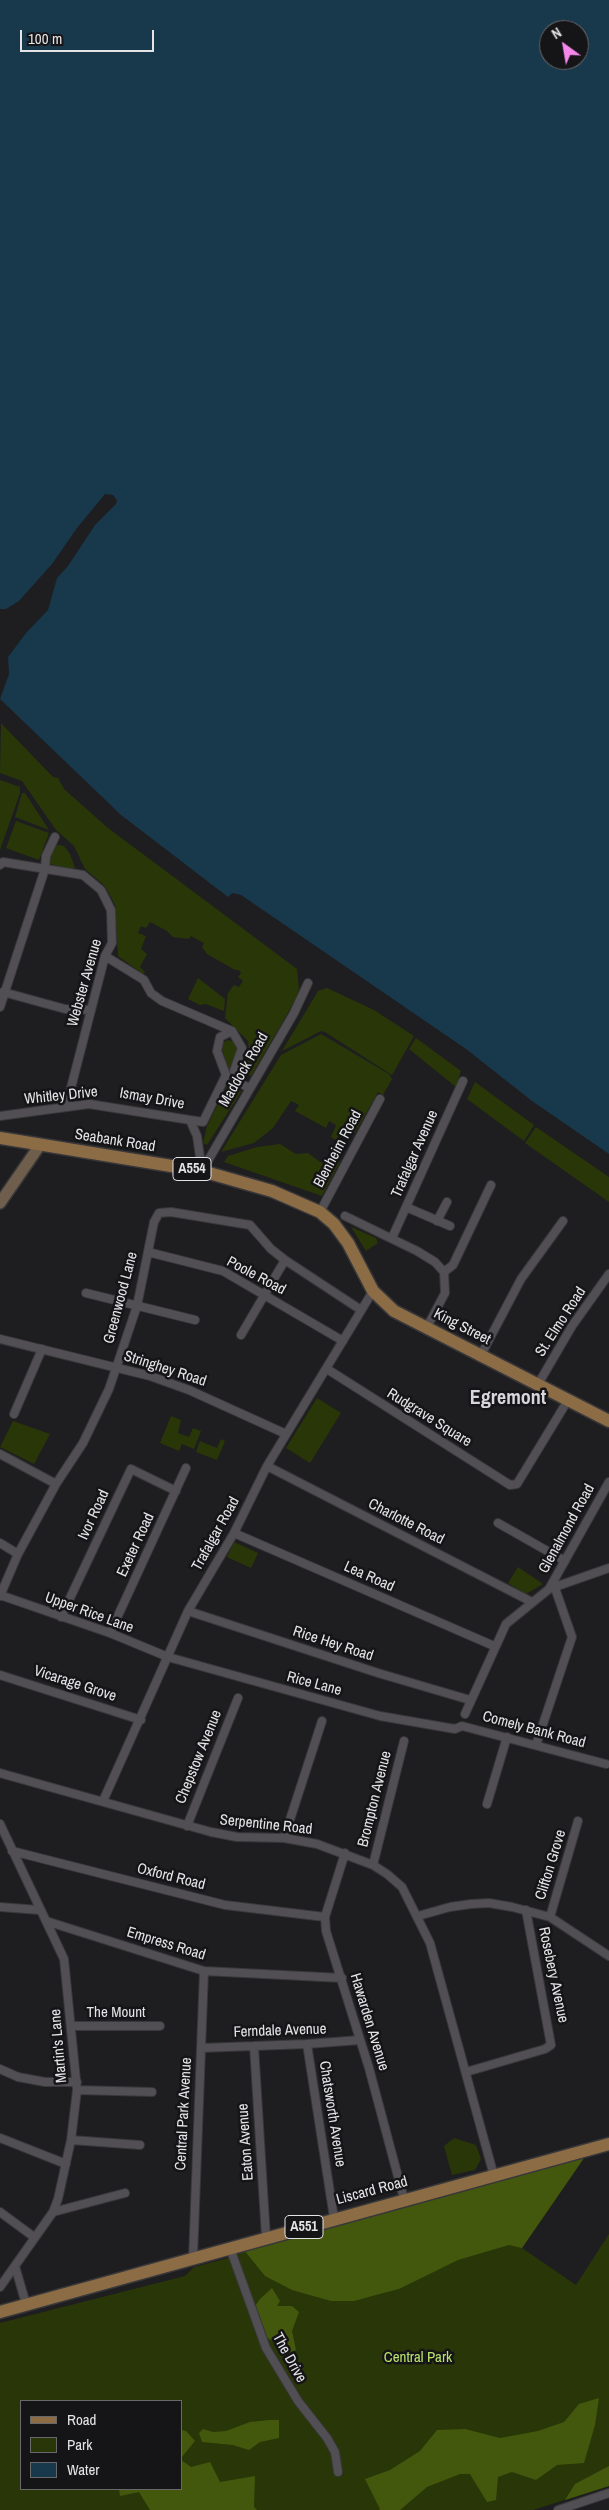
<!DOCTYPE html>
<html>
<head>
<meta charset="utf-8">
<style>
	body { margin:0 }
	#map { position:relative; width:609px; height:2510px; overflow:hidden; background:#1e1d20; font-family:"Archivo Narrow",sans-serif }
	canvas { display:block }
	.legend { position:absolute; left:20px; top:2400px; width:162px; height:90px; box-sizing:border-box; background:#151417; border:1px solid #68676a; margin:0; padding:6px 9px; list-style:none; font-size:15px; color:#e4e3e6 }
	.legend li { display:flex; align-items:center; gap:10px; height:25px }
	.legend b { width:25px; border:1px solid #68676a }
	.north { position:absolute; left:539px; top:20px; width:50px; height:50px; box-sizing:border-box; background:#151417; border:1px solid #68676a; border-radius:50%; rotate:328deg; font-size:14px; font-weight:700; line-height:20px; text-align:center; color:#e4e3e6 }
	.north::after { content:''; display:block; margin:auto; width:18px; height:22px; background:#f688ec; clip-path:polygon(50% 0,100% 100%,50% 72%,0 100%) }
	.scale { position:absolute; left:20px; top:30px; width:134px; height:22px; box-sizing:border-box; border:2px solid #e4e3e6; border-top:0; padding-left:6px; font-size:15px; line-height:18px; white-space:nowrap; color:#e4e3e6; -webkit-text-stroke:4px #151417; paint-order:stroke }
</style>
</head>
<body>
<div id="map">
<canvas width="609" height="2510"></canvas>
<ul class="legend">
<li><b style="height:6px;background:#8c6c44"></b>Road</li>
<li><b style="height:14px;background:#293708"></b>Park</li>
<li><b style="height:14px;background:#18384b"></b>Water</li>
</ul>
<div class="north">N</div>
<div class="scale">100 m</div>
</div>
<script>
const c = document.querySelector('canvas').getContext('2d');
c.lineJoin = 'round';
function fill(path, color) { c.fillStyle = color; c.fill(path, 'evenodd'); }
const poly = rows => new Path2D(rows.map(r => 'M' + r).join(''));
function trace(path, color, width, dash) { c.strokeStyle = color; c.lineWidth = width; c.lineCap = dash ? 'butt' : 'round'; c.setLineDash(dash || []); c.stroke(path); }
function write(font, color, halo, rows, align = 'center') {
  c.font = font + ' "Archivo Narrow",sans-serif'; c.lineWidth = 5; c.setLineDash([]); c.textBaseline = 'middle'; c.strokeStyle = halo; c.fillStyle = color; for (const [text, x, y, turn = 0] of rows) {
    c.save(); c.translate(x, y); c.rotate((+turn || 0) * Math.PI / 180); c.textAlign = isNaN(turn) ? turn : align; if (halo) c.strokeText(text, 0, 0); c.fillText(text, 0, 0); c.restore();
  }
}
fill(poly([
	[1,723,53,777,58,778,64,789,108,828,297,969,299,988,297,997,251,1076,244,1073,242,1069,249,1049,248,1041,225,1018,228,993,234,985,239,987,243,981,238,977,241,973,239,970,235,970,207,954,202,947,204,943,191,936,189,939,173,937,167,931,150,922,146,928,141,926,138,933,146,936,141,949,147,954,140,967,145,972,143,974,118,956,115,905,105,886,85,869,74,846,56,830,22,781,0,773],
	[0,780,20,787,20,793,0,850],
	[22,793,25,793,49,830,15,817],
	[16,821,49,833,39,860,6,848],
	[59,845,64,846,70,854,75,868,67,869,50,864,48,860,55,846],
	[198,978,225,999,224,1011,206,1004,200,1005,188,999],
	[327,988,374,1010,414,1036,392,1075,325,1032,321,1031,282,1051,318,991],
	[321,1034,389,1074,392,1079,383,1095,378,1092,355,1133,343,1127,336,1140,331,1137,336,1125,329,1121,326,1128,295,1111,299,1105,291,1101,273,1128,254,1143,221,1152,281,1055],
	[416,1038,461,1071,456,1087,409,1049],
	[228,1040,236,1042,238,1046,231,1073,241,1092,207,1145,203,1143,207,1126,227,1086,228,1068,222,1049,223,1043],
	[475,1082,534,1125,524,1141,467,1099],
	[536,1127,609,1177,609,1202,525,1143],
	[280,1144,296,1154,308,1153,320,1162,330,1157,340,1162,322,1196,224,1162,228,1156,257,1147],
	[351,1227,376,1238,378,1243,366,1251],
	[317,1398,341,1413,310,1463,286,1448],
	[171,1416,181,1420,178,1433,189,1437,193,1428,201,1431,194,1449,182,1444,179,1451,160,1443],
	[13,1421,50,1434,34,1464,0,1447],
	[221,1439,225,1441,217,1460,196,1452,200,1441,217,1448],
	[234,1542,258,1553,251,1568,227,1557],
	[518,1567,543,1584,526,1594,508,1583],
	[454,2138,476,2145,481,2159,475,2170,452,2175,444,2146],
	[584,2158,522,2248,576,2285,609,2234,609,2486,533,2510,0,2510,0,2323,185,2276,194,2267,225,2259,244,2250],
	[21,2401,181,2401,181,2489,21,2489]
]), '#293708');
fill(poly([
	[584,2158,522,2248,509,2245,458,2260,399,2289,376,2295,354,2301,331,2301,292,2290,265,2276,244,2250],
	[272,2288,280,2301,277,2306,292,2306,299,2312,292,2331,296,2350,289,2353,258,2331,252,2310,260,2299],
	[599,2398,595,2425,584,2463,557,2465,536,2480,512,2472,498,2477,496,2500,487,2502,470,2474,460,2474,427,2487,400,2510,379,2510,380,2509,365,2479,390,2470,420,2451,437,2430,465,2429,500,2438,538,2431,564,2422,579,2404],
	[269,2420,279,2420,279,2438,260,2442,249,2450,233,2445,202,2442,199,2433,203,2429,213,2432,226,2431,250,2422],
	[181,2430,186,2431,195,2441,181,2458],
	[181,2460,191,2467,210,2462,220,2482,255,2476,254,2507,257,2510,150,2510,139,2492,120,2496,119,2489,181,2489],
	[609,2466,609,2486,565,2500,575,2484]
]), '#43580c');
fill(poly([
	[0,0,609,0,609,1154,532,1101,466,1049,241,895,232,893,228,897,121,815,0,699,9,674,8,657,26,633,48,610,57,578,68,566,95,525,116,504,117,500,113,495,105,494,77,528,52,564,19,601,6,609,0,609],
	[549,30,579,30,579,60,549,60]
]), '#18384b');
const street = poly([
	[0,865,3,862,83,875,101,890,111,910,112,943,105,956,66,1107],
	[105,956,144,980,151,993,162,1001,232,1031,242,1048,234,1071,240,1083,249,1088],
	[3,992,65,1009,90,1010],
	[0,1007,45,869,46,856,55,837],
	[0,1116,89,1104,190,1120],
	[202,1171,294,1013,308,983],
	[202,1171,197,1136,190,1120,203,1122,226,1075,217,1051,220,1037,232,1031],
	[406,1207,450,1226],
	[320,1212,380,1099],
	[345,1216,417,1251,435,1262,444,1272,445,1293,427,1327],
	[437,1221,447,1202],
	[392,1238,463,1081],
	[148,1252,223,1271,343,1341],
	[444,1272,453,1265,491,1185],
	[86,1293,195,1320],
	[241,1335,285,1260],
	[0,1339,150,1376,189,1390,286,1434],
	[481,1355,521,1279,563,1221],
	[327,1369,510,1485,517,1484,568,1400],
	[537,1386,572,1326,609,1274],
	[14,1414,42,1349],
	[0,1454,56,1484],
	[267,1466,532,1602],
	[498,1523,565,1561],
	[234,1533,494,1646],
	[0,1543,18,1554],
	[549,1589,609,1482],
	[0,1595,110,1633,168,1657,380,1716,455,1729,462,1726,606,1764],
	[0,1596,18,1554,56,1484,83,1443,109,1389,137,1306,154,1222,159,1213,171,1212,250,1225,271,1249,285,1260,361,1310],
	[188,1611,378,1673,470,1700],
	[61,1617,131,1469,176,1491],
	[110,1633,186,1468],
	[0,1675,141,1720],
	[465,1714,506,1624,549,1589,609,1568],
	[536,1745,572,1637,555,1588],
	[0,1773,211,1832,237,1837,284,1838,317,1844,373,1865,387,1874,402,1887,430,1943,494,2176],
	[103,1801,188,1611,234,1533,267,1466,373,1291],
	[487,1804,507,1737],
	[0,1824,64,1959,77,2090,71,2140,58,2199,53,2212,0,2287],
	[187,1826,238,1698],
	[284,1838,322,1721],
	[12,1851,225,1905,325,1917],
	[345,1853,325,1917,326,1931,369,2068,404,2199],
	[373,1865,404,1741],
	[0,1907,39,1910],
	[418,1916,450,1907,471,1904,489,1903,512,1907,550,1917,609,1956],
	[550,1917,578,1821],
	[46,1921,204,1971,342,1978],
	[72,2026,160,2026],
	[307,2044,334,2218],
	[254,2046,266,2237],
	[201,2048,307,2044,360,2040],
	[0,2069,18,2077,45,2082,77,2082],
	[466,2072,545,2049,551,2045,526,1910],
	[77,2090,152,2092],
	[0,2138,66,2164],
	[71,2140,140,2145],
	[0,2212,34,2237],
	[53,2212,125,2193],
	[230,2248,266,2348,298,2401,327,2438,335,2452,338,2472],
	[193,2258,204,1971],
	[15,2266,26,2304],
	[558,2510,609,2493]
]);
const secondary = poly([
	[0,1203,40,1145]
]);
const primary = poly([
	[0,1138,202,1171,272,1191,320,1212,334,1224,348,1243,373,1291,394,1311,609,1421],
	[0,2312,609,2144]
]);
trace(street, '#38373a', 10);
trace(secondary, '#38373a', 14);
trace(primary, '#38373a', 15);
trace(street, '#514f53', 8);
trace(secondary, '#6f5e4c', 11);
trace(primary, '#8c6c44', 12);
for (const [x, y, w] of [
	[192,1169,38],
	[304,2227,38]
]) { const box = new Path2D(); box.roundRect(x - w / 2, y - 11.5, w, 23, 4); c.fillStyle = '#151417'; c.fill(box); trace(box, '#e4e3e6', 1); }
write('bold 14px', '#e4e3e6', null, [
	["A554",192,1169],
	["A551",304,2227]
]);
write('15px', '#e4e3e6', '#151417', [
	["Webster Avenue",85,983,-74],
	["Maddock Road",244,1070,-60],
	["Whitley Drive",61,1096,-6],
	["Ismay Drive",152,1099,10],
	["Seabank Road",115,1141,9],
	["Blenheim Road",338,1149,-62],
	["Trafalgar Avenue",415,1154,-66],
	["Poole Road",256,1276,28],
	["Greenwood Lane",121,1298,-75],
	["St. Elmo Road",561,1322,-57],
	["King Street",462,1327,27],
	["Stringhey Road",165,1369,18],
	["Rudgrave Square",429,1418,32],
	["Ivor Road",94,1515,-65],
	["Charlotte Road",406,1522,27],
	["Glenalmond Road",567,1529,-61],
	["Trafalgar Road",216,1534,-61],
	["Exeter Road",136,1545,-65],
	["Lea Road",369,1577,24],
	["Upper Rice Lane",89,1613,20],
	["Rice Hey Road",333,1644,18],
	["Vicarage Grove",75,1684,18],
	["Rice Lane",314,1684,15],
	["Comely Bank Road",534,1730,15],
	["Chepstow Avenue",199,1757,-68],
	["Brompton Avenue",375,1799,-76],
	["Serpentine Road",266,1825,6],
	["Clifton Grove",551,1865,-73],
	["Oxford Road",171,1877,14],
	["Empress Road",166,1944,17],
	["Rosebery Avenue",553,1975,78],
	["The Mount",116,2013],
	["Hawarden Avenue",369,2022,73],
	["Ferndale Avenue",280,2031,-2],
	["Martin's Lane",59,2046,-95],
	["Central Park Avenue",184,2114,-87],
	["Chatsworth Avenue",332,2114,81],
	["Eaton Avenue",246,2142,-94],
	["Liscard Road",372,2191,-15],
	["The Drive",289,2358,61]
]);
write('15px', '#bae369', '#151417', [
	["Central Park",418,2358]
]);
write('bold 20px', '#d8d6db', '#151417', [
	["Egremont",508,1399]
]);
</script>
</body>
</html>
